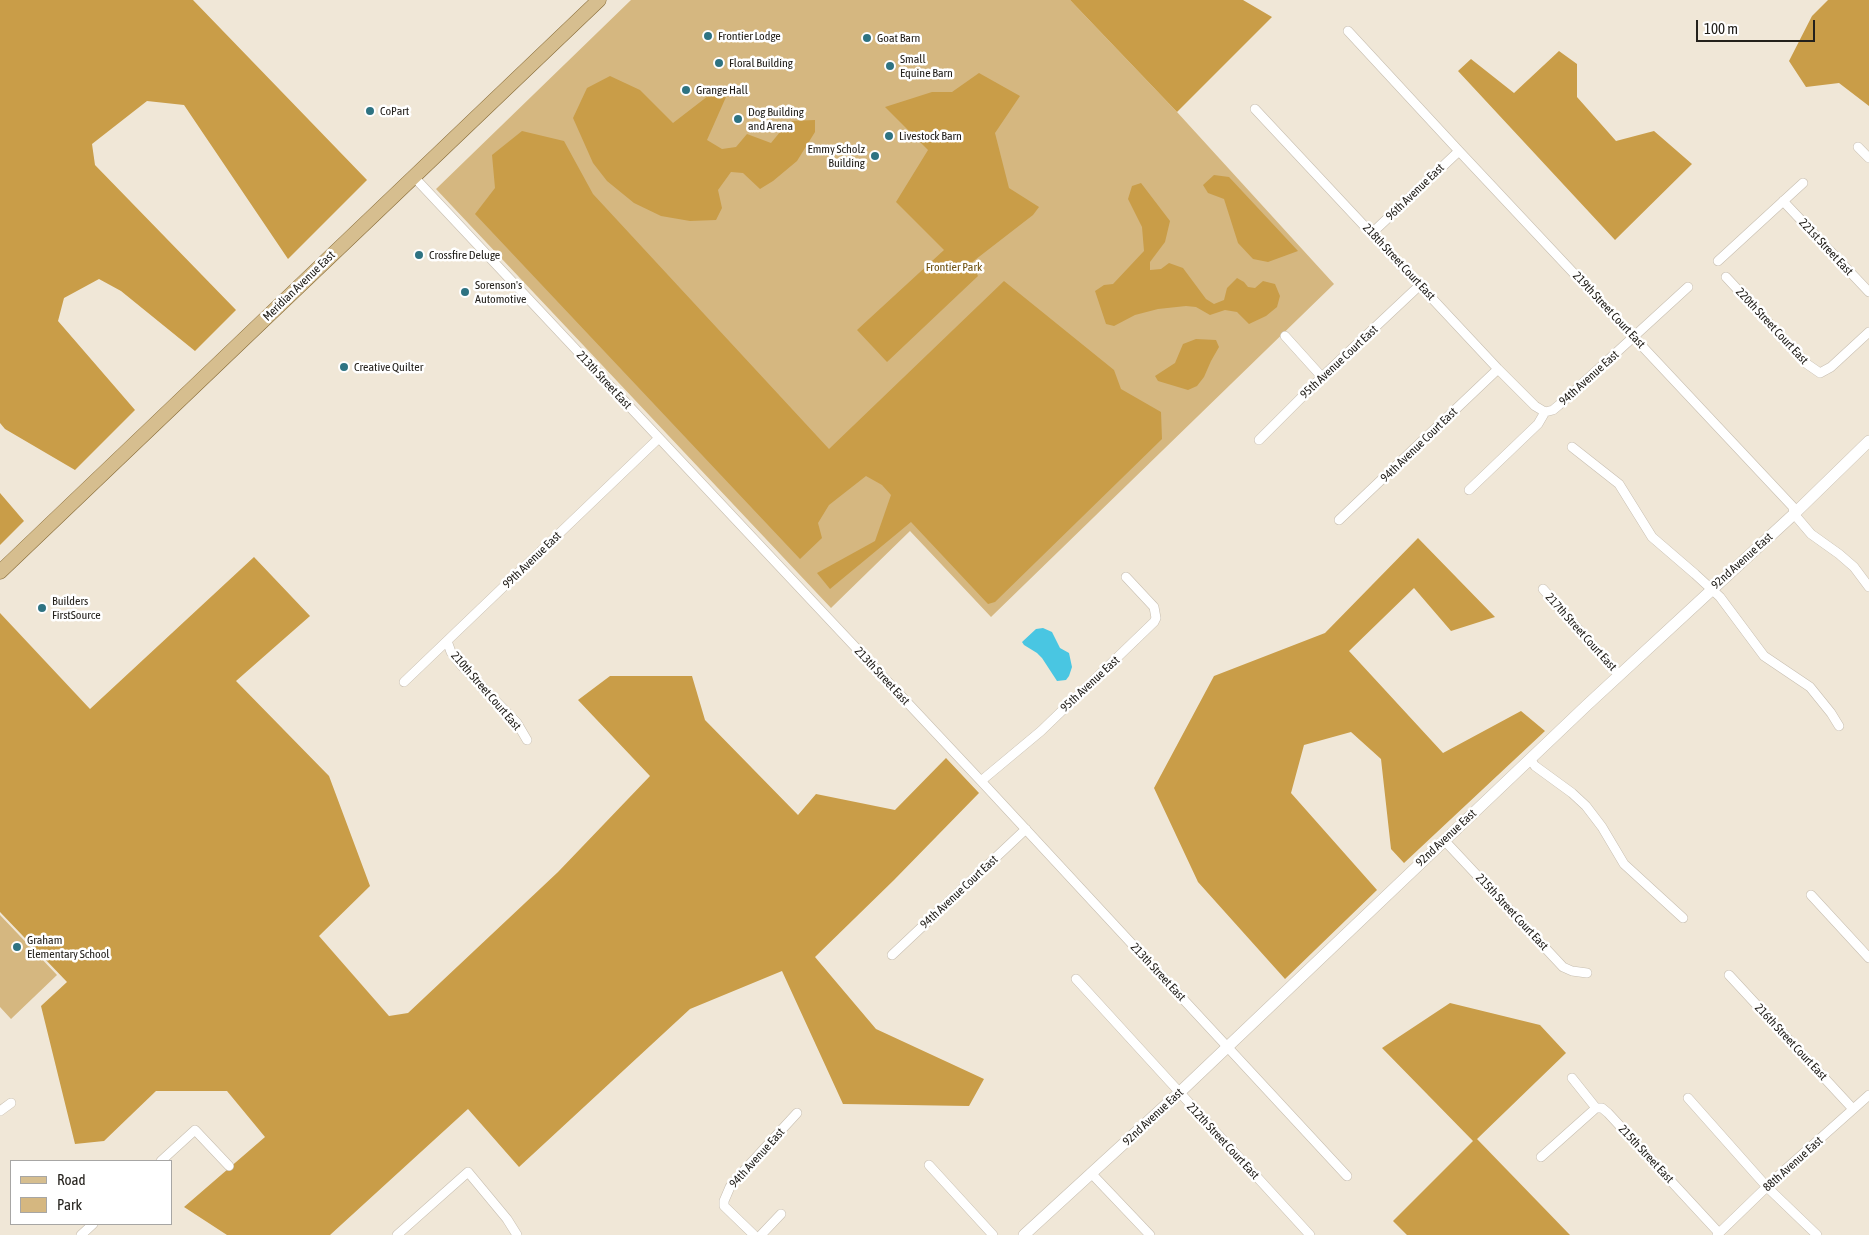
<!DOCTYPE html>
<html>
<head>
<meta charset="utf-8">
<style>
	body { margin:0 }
	#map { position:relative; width:1869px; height:1235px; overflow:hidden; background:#f0e7d7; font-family:"Asap Condensed",sans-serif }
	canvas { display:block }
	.legend { position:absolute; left:10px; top:1160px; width:162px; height:65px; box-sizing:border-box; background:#fff; border:1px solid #a7a6a4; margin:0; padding:6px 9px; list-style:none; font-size:15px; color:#24211c }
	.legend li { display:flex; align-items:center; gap:10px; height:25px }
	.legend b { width:25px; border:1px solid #a7a6a4 }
	.scale { position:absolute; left:1696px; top:20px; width:119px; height:22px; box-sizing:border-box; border:2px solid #24211c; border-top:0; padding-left:6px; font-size:15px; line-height:18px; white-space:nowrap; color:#24211c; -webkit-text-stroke:4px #fff; paint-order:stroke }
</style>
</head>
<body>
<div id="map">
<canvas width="1869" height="1235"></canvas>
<ul class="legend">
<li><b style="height:6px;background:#d6be8f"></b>Road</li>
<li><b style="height:14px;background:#d5b780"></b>Park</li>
</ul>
<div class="scale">100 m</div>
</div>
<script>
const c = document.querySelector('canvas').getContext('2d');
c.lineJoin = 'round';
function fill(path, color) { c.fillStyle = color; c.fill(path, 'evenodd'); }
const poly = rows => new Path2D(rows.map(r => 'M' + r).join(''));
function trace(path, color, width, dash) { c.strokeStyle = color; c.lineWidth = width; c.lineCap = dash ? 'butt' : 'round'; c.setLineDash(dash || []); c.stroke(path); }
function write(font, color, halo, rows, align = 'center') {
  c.font = font + ' "Asap Condensed",sans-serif'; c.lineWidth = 5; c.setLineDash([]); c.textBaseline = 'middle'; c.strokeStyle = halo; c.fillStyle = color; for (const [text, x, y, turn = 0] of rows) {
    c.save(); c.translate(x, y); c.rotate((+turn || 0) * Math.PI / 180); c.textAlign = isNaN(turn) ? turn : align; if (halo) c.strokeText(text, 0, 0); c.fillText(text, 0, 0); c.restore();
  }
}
fill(poly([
	[631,0,1070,0,1177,112,1334,284,991,617,910,531,831,608,436,189],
	[0,915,57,975,11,1019,0,1007]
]), '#d5b780');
fill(poly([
	[0,0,193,0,367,180,288,259,184,105,147,101,92,144,95,165,236,310,195,351,121,291,99,279,64,298,58,321,135,410,75,470,5,429,0,423],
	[1070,0,1243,0,1272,17,1177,112],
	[1828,0,1869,0,1869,106,1839,83,1806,87,1789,61,1812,16],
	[1559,51,1577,64,1577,97,1616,141,1654,131,1692,164,1615,240,1458,71,1471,59,1514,93],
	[979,73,1020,96,995,133,1009,188,1039,207,1033,215,971,263,978,276,887,362,857,330,944,250,896,202,928,150,885,107,932,92,952,92],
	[610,76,640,90,673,123,708,96,726,97,707,140,722,149,736,147,747,134,771,143,789,121,815,120,815,132,797,161,773,181,760,189,743,173,731,172,718,190,722,208,716,220,690,221,661,216,634,203,607,181,593,163,573,118,587,88],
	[522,131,564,141,593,194,829,449,1004,281,1114,370,1121,389,1161,412,1162,439,995,602,988,604,911,522,830,589,817,573,875,541,891,495,882,485,866,476,829,505,818,523,822,538,800,559,475,214,495,188,492,155],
	[1214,175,1229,177,1298,251,1268,262,1253,259,1238,243,1224,199,1208,193,1203,185],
	[1141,183,1170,221,1165,242,1150,262,1150,270,1161,269,1169,263,1183,268,1206,299,1214,304,1224,300,1227,288,1237,278,1244,282,1248,287,1255,288,1263,281,1275,284,1280,296,1277,307,1266,316,1249,324,1237,312,1225,310,1210,315,1196,307,1186,306,1158,309,1135,315,1114,326,1106,324,1095,291,1104,285,1113,284,1144,251,1142,227,1128,199,1132,186],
	[1196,339,1216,340,1219,347,1211,361,1204,377,1197,386,1188,390,1158,381,1155,376,1175,363,1183,344],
	[0,493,24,521,0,545],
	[1418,538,1495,617,1451,631,1414,588,1349,651,1443,753,1521,711,1545,731,1404,863,1391,849,1381,759,1351,732,1304,745,1291,793,1377,890,1285,979,1198,882,1154,788,1214,676,1325,633],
	[254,557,310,616,236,681,329,776,370,886,319,936,389,1016,408,1013,558,872,650,776,578,700,610,676,692,676,705,720,798,815,816,794,895,810,946,758,979,793,894,880,815,957,876,1029,984,1079,969,1106,843,1104,782,971,690,1009,519,1167,468,1109,330,1235,227,1235,184,1207,265,1137,227,1091,156,1091,104,1141,75,1144,41,1006,67,982,0,912,0,613,90,709],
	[1450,1003,1540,1025,1566,1053,1477,1139,1570,1235,1407,1235,1393,1221,1473,1141,1382,1048]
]), '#c99d48');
fill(poly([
	[1043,628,1052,632,1060,648,1069,653,1072,667,1069,676,1066,680,1057,681,1042,658,1037,653,1024,645,1022,642,1036,629]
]), '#49c6e2');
const minor = poly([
	[1348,31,1459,151,1793,507,1794,514,1811,534,1839,554,1854,567,1869,587],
	[1255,109,1498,369,1535,406,1545,412],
	[1858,147,1869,158],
	[414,177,981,781,1347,1176],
	[1783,201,1869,292],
	[1372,233,1459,151],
	[1718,261,1803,183],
	[1726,277,1807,364,1820,373,1831,367,1869,332],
	[1285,336,1322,377],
	[1259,440,1322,377,1420,285],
	[1572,447,1619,484,1652,537,1695,574,1720,597,1764,656,1810,687,1831,713,1839,726],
	[1469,490,1538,424,1545,412,1553,410,1559,405,1688,287],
	[1339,520,1498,369],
	[1543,589,1619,675],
	[447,641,451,652,461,665,517,723,527,740],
	[404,682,659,438],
	[1530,759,1535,766,1572,793,1586,806,1602,827,1624,864,1683,918],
	[981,781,1041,731,1154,622,1156,618,1154,607,1126,577],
	[1444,840,1563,967,1572,971,1587,973],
	[1811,895,1869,958],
	[892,955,1026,829],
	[1729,975,1853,1109],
	[1076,979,1310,1235],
	[1572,1078,1596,1108,1602,1108,1608,1113,1719,1233],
	[1688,1098,1767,1187,1817,1235],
	[0,1111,11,1103],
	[1541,1157,1596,1108],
	[161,1161,195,1130,229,1166],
	[929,1165,993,1235],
	[1091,1173,1150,1235],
	[81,1235,93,1224],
	[397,1235,468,1172,507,1219,517,1235],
	[754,1235,724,1206,724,1201,730,1187,739,1176,797,1113],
	[761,1235,781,1214],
	[1717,1235,1778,1176,1869,1095]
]);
const tertiary = poly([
	[1024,1235,1179,1093,1587,705,1794,514,1869,441]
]);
const primary = poly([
	[0,572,599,0]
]);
trace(minor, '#c7beb0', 10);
trace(tertiary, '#c7beb0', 12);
trace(primary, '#866a36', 15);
trace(minor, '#fff', 9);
trace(tertiary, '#fff', 11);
trace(primary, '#d6be8f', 14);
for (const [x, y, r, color] of [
	[708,36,5,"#2e7382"],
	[867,38,5,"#2e7382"],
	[719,63,5,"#2e7382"],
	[890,66,5,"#2e7382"],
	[686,90,5,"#2e7382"],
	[370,111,5,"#2e7382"],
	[738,119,5,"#2e7382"],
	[889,136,5,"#2e7382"],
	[875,156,5,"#2e7382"],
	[419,255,5,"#2e7382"],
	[465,292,5,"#2e7382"],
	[344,367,5,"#2e7382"],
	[42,608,5,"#2e7382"],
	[17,947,5,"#2e7382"]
]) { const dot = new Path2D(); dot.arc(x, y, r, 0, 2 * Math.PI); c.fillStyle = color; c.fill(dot); trace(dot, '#fff', 2); }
write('12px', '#24211c', '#fff', [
	["Frontier Lodge",718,36],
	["Goat Barn",877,38],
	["Small",900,59],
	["Equine Barn",900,73],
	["Floral Building",729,63],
	["Grange Hall",696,90],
	["CoPart",380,111],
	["Dog Building",748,112],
	["and Arena",748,126],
	["Livestock Barn",899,136],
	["Emmy Scholz",865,149,"right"],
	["Building",865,163,"right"],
	["Crossfire Deluge",429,255],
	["Sorenson's",475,285],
	["Automotive",475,299],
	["Creative Quilter",354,367],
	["Builders",52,601],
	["FirstSource",52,615],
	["Graham",27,940],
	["Elementary School",27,954]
], 'left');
write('12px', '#24211c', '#fff', [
	["96th Avenue East",1415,192,-44],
	["221st Street East",1826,247,47],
	["218th Street Court East",1399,262,47],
	["Meridian Avenue East",299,286,-44],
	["219th Street Court East",1609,310,47],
	["220th Street Court East",1772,326,47],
	["95th Avenue Court East",1339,362,-43],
	["94th Avenue East",1589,378,-42],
	["213th Street East",604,380,47],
	["94th Avenue Court East",1419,445,-44],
	["99th Avenue East",532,560,-44],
	["92nd Avenue East",1742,561,-42],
	["217th Street Court East",1581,632,48],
	["213th Street East",882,676,47],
	["95th Avenue East",1090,684,-43],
	["210th Street Court East",486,691,49],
	["92nd Avenue East",1446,838,-43],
	["94th Avenue Court East",959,892,-43],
	["215th Street Court East",1512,912,47],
	["213th Street East",1158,972,47],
	["216th Street Court East",1791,1042,47],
	["92nd Avenue East",1153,1117,-43],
	["212th Street Court East",1223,1141,47],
	["215th Street East",1646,1154,47],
	["94th Avenue East",757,1158,-48],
	["88th Avenue East",1793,1164,-42]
]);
write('12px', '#6e500f', '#fff', [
	["Frontier Park",954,267]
]);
</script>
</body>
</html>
